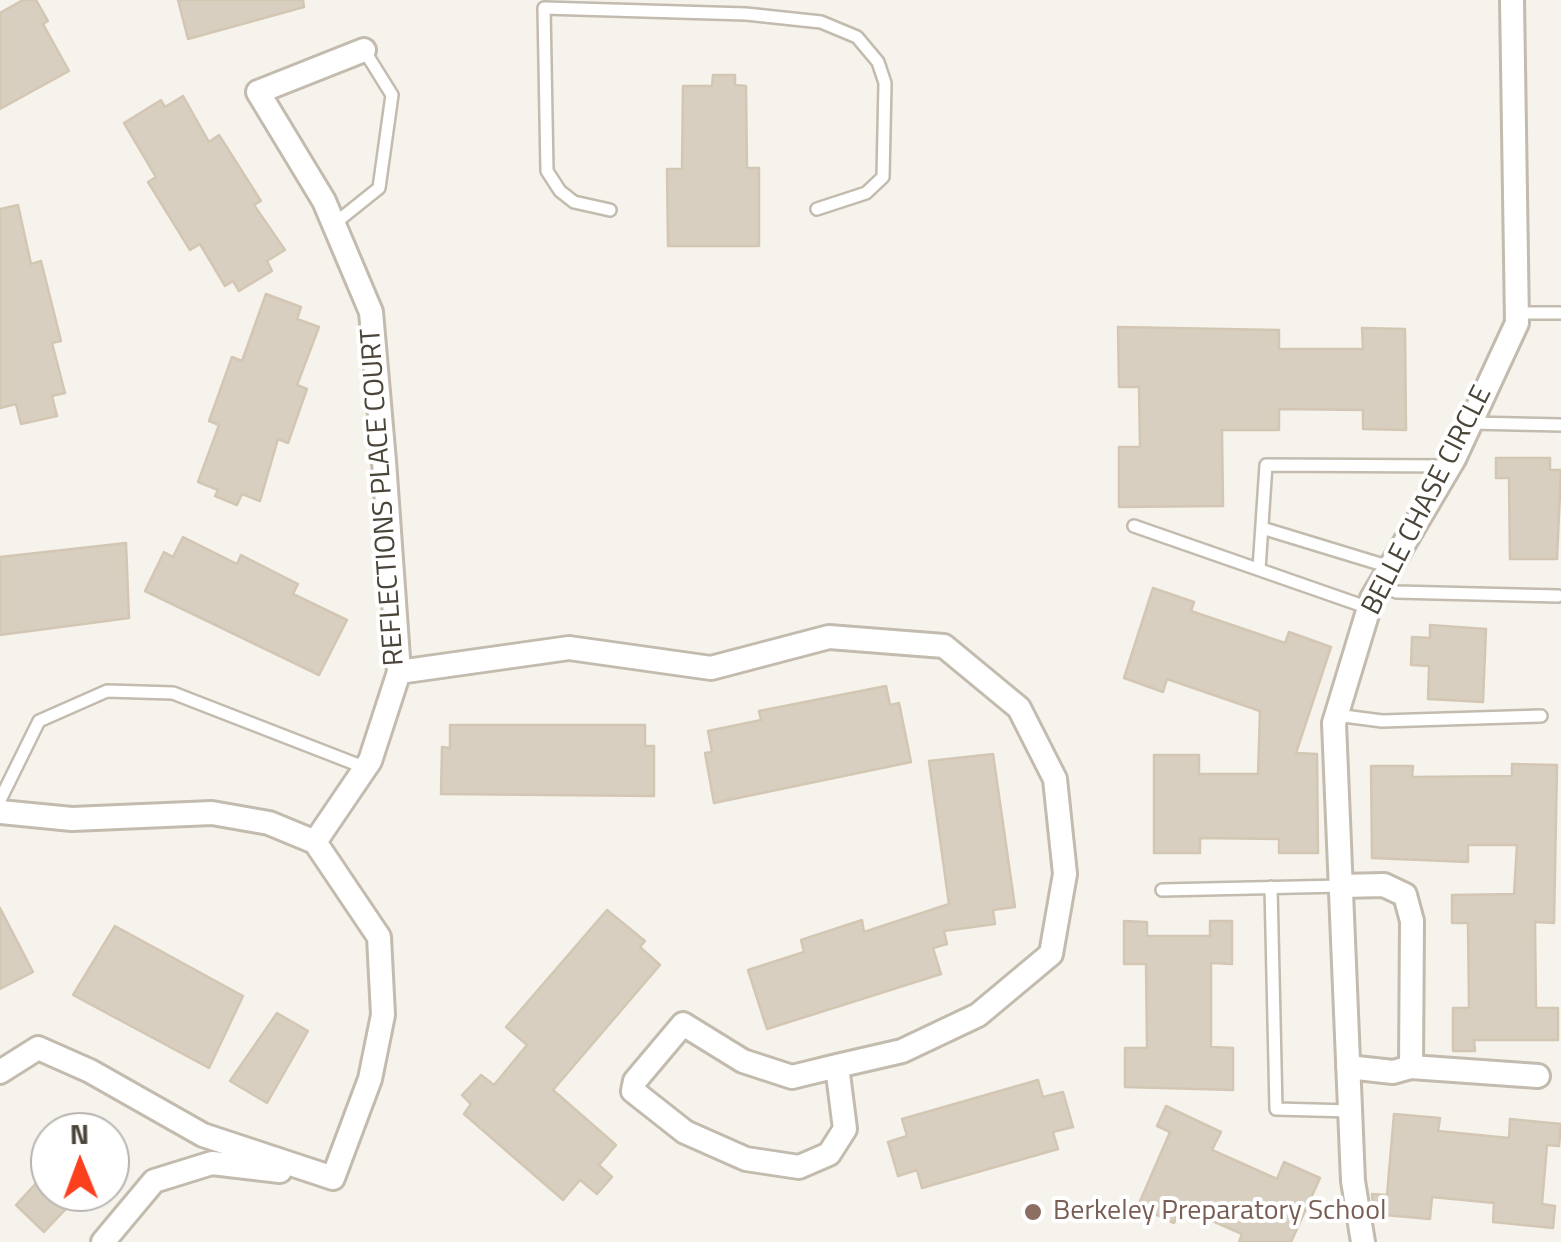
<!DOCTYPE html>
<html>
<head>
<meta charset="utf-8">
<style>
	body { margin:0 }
	#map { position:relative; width:1561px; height:1242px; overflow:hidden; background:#f6f3ec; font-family:"Titillium Web",sans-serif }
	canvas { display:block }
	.north { position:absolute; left:30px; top:1112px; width:100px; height:100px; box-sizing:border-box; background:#fff; border:2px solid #b7b4b0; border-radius:50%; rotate:359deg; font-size:28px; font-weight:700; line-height:40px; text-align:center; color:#4b4439 }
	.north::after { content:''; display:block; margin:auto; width:35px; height:45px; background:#fc3f1d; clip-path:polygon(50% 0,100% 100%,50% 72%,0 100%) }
</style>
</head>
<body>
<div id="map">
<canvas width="1561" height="1242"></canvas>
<div class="north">N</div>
</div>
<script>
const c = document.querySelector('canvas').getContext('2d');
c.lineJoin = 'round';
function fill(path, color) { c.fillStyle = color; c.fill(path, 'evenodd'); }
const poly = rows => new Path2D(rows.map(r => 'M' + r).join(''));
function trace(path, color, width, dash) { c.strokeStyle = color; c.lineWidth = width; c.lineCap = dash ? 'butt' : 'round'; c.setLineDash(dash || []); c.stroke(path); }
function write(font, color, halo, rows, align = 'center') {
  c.font = font + ' "Titillium Web",sans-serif'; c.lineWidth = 8; c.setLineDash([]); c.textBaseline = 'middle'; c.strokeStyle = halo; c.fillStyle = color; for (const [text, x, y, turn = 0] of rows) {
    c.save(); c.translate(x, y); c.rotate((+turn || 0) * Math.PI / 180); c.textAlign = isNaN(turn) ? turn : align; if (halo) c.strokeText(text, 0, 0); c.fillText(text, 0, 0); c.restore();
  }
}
const building = poly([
	[23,0,36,0,48,21,43,24,69,71,0,109,0,13,23,0],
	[178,0,303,0,304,7,188,39,178,0],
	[713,75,735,75,735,85,746,86,747,168,759,168,759,246,668,246,667,169,682,169,683,86,712,86,713,75],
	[183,96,209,142,219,135,261,201,254,205,285,250,267,261,272,271,239,291,233,281,225,286,200,244,190,250,148,182,156,177,124,123,161,100,165,107,183,96],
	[18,205,31,264,41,261,61,341,52,343,65,393,52,396,57,416,21,424,16,404,0,408,0,209,18,205],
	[266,294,301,307,297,319,319,327,297,385,307,389,288,443,278,439,260,501,242,494,237,505,215,496,218,490,198,482,219,425,209,421,232,357,242,361,266,294],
	[1118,327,1279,330,1279,349,1363,349,1362,328,1405,329,1406,430,1363,429,1363,410,1279,409,1279,430,1222,430,1223,506,1119,507,1119,447,1140,447,1139,387,1119,387,1118,327],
	[1496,458,1550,458,1550,470,1561,470,1557,559,1510,559,1509,478,1496,478,1496,458],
	[183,537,237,564,241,555,298,584,293,594,347,620,319,675,145,591,164,552,173,557,183,537],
	[126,543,129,618,0,635,0,557,126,543],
	[1153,588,1194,602,1191,611,1285,643,1289,632,1331,647,1296,753,1317,754,1318,853,1279,853,1279,839,1200,838,1200,853,1154,853,1154,755,1199,755,1199,774,1258,774,1260,711,1167,679,1163,692,1124,678,1153,588],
	[1430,625,1486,629,1483,702,1428,699,1429,666,1411,665,1412,637,1430,638,1430,625],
	[886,686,890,705,899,703,911,762,714,803,705,753,712,752,708,731,761,720,759,711,886,686],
	[450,725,645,725,645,746,654,746,654,796,441,794,442,747,450,748,450,725],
	[993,754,1015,907,993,910,995,924,944,931,947,944,933,948,941,974,767,1029,748,970,804,952,801,940,862,920,864,932,949,904,929,761,993,754],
	[1512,764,1557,765,1554,923,1535,922,1536,1008,1558,1008,1558,1040,1474,1040,1475,1051,1453,1051,1453,1008,1469,1008,1468,923,1452,923,1452,895,1514,894,1517,845,1468,845,1468,862,1372,858,1371,766,1413,766,1412,777,1512,776,1512,764],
	[0,908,33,972,0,989,0,908],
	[607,910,645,941,640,947,660,965,553,1090,616,1145,599,1165,612,1177,597,1194,580,1180,563,1200,464,1114,471,1104,462,1095,481,1075,494,1085,527,1045,506,1027,607,910],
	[1124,921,1147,922,1147,936,1210,936,1210,921,1232,921,1232,964,1211,963,1211,1047,1233,1048,1233,1090,1125,1087,1125,1048,1147,1048,1146,964,1124,964,1124,921],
	[115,926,243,996,209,1068,73,995,115,926],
	[277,1013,308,1031,267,1103,230,1081,277,1013],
	[1038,1080,1043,1097,1063,1092,1073,1127,1053,1132,1058,1149,922,1188,917,1170,898,1176,888,1142,907,1136,902,1119,1038,1080],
	[1166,1106,1221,1132,1212,1150,1277,1179,1284,1162,1320,1178,1291,1242,1239,1242,1242,1234,1181,1207,1174,1223,1138,1206,1170,1132,1157,1126,1166,1106],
	[1394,1114,1440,1118,1438,1131,1509,1138,1510,1119,1561,1124,1559,1146,1547,1145,1542,1204,1555,1206,1553,1228,1493,1222,1494,1203,1432,1197,1430,1219,1374,1214,1372,1194,1387,1195,1394,1114],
	[50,1168,50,1192,82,1192,44,1232,16,1205,50,1168]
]);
fill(building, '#d8cfc1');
trace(building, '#d3c7b4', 2.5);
const lane = poly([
	[610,210,574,202,560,191,547,171,544,8,746,14,821,22,857,37,878,62,885,83,883,177,866,193,817,209],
	[334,224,379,188,392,95,364,50],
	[1517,313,1561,313],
	[1471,423,1561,425],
	[1134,526,1369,608],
	[1262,528,1390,567],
	[1259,569,1266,465,1450,466],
	[1381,583,1396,592,1558,596],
	[1336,715,1382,721,1541,716],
	[0,800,39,721,107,691,173,693,366,768],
	[1271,887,1276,1109,1350,1111],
	[1162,890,1341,886]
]);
const street = poly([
	[399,672,569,648,711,668,829,637,944,646,1019,708,1055,779,1065,874,1051,954,978,1015,902,1051,837,1066,792,1077,743,1061,683,1024,635,1081,633,1091,685,1132,746,1159,799,1167,829,1154,845,1129,837,1066],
	[0,812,72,819,212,813,269,823,315,842,379,937,383,1015,370,1079,333,1178],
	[315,842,370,761,399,672,384,461,371,312,324,201,258,92,364,50],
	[1341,886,1384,885,1405,895,1412,921,1411,1067,1393,1072,1348,1067],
	[1411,1067,1538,1076],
	[0,1072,38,1048,90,1071,203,1135,333,1178],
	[103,1242,154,1181,212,1163,280,1171],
	[1363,1242,1353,1181,1334,723,1372,598,1454,459,1517,323,1512,0]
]);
trace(lane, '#c2bbae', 16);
trace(street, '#c2bbae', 28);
trace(lane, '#fff', 11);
trace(street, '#fff', 22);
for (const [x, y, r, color] of [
	[1033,1212,10,"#8d6e63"]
]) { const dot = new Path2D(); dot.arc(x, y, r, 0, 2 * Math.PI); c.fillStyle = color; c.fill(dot); trace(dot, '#fff', 4); }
write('28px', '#4b4439', '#fff', [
	["REFLECTIONS PLACE COURT",384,497,-94],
	["BELLE CHASE CIRCLE",1428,501,-63]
]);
write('28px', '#785e54', '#fff', [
	["Berkeley Preparatory School",1053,1212]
], 'left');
</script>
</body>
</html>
